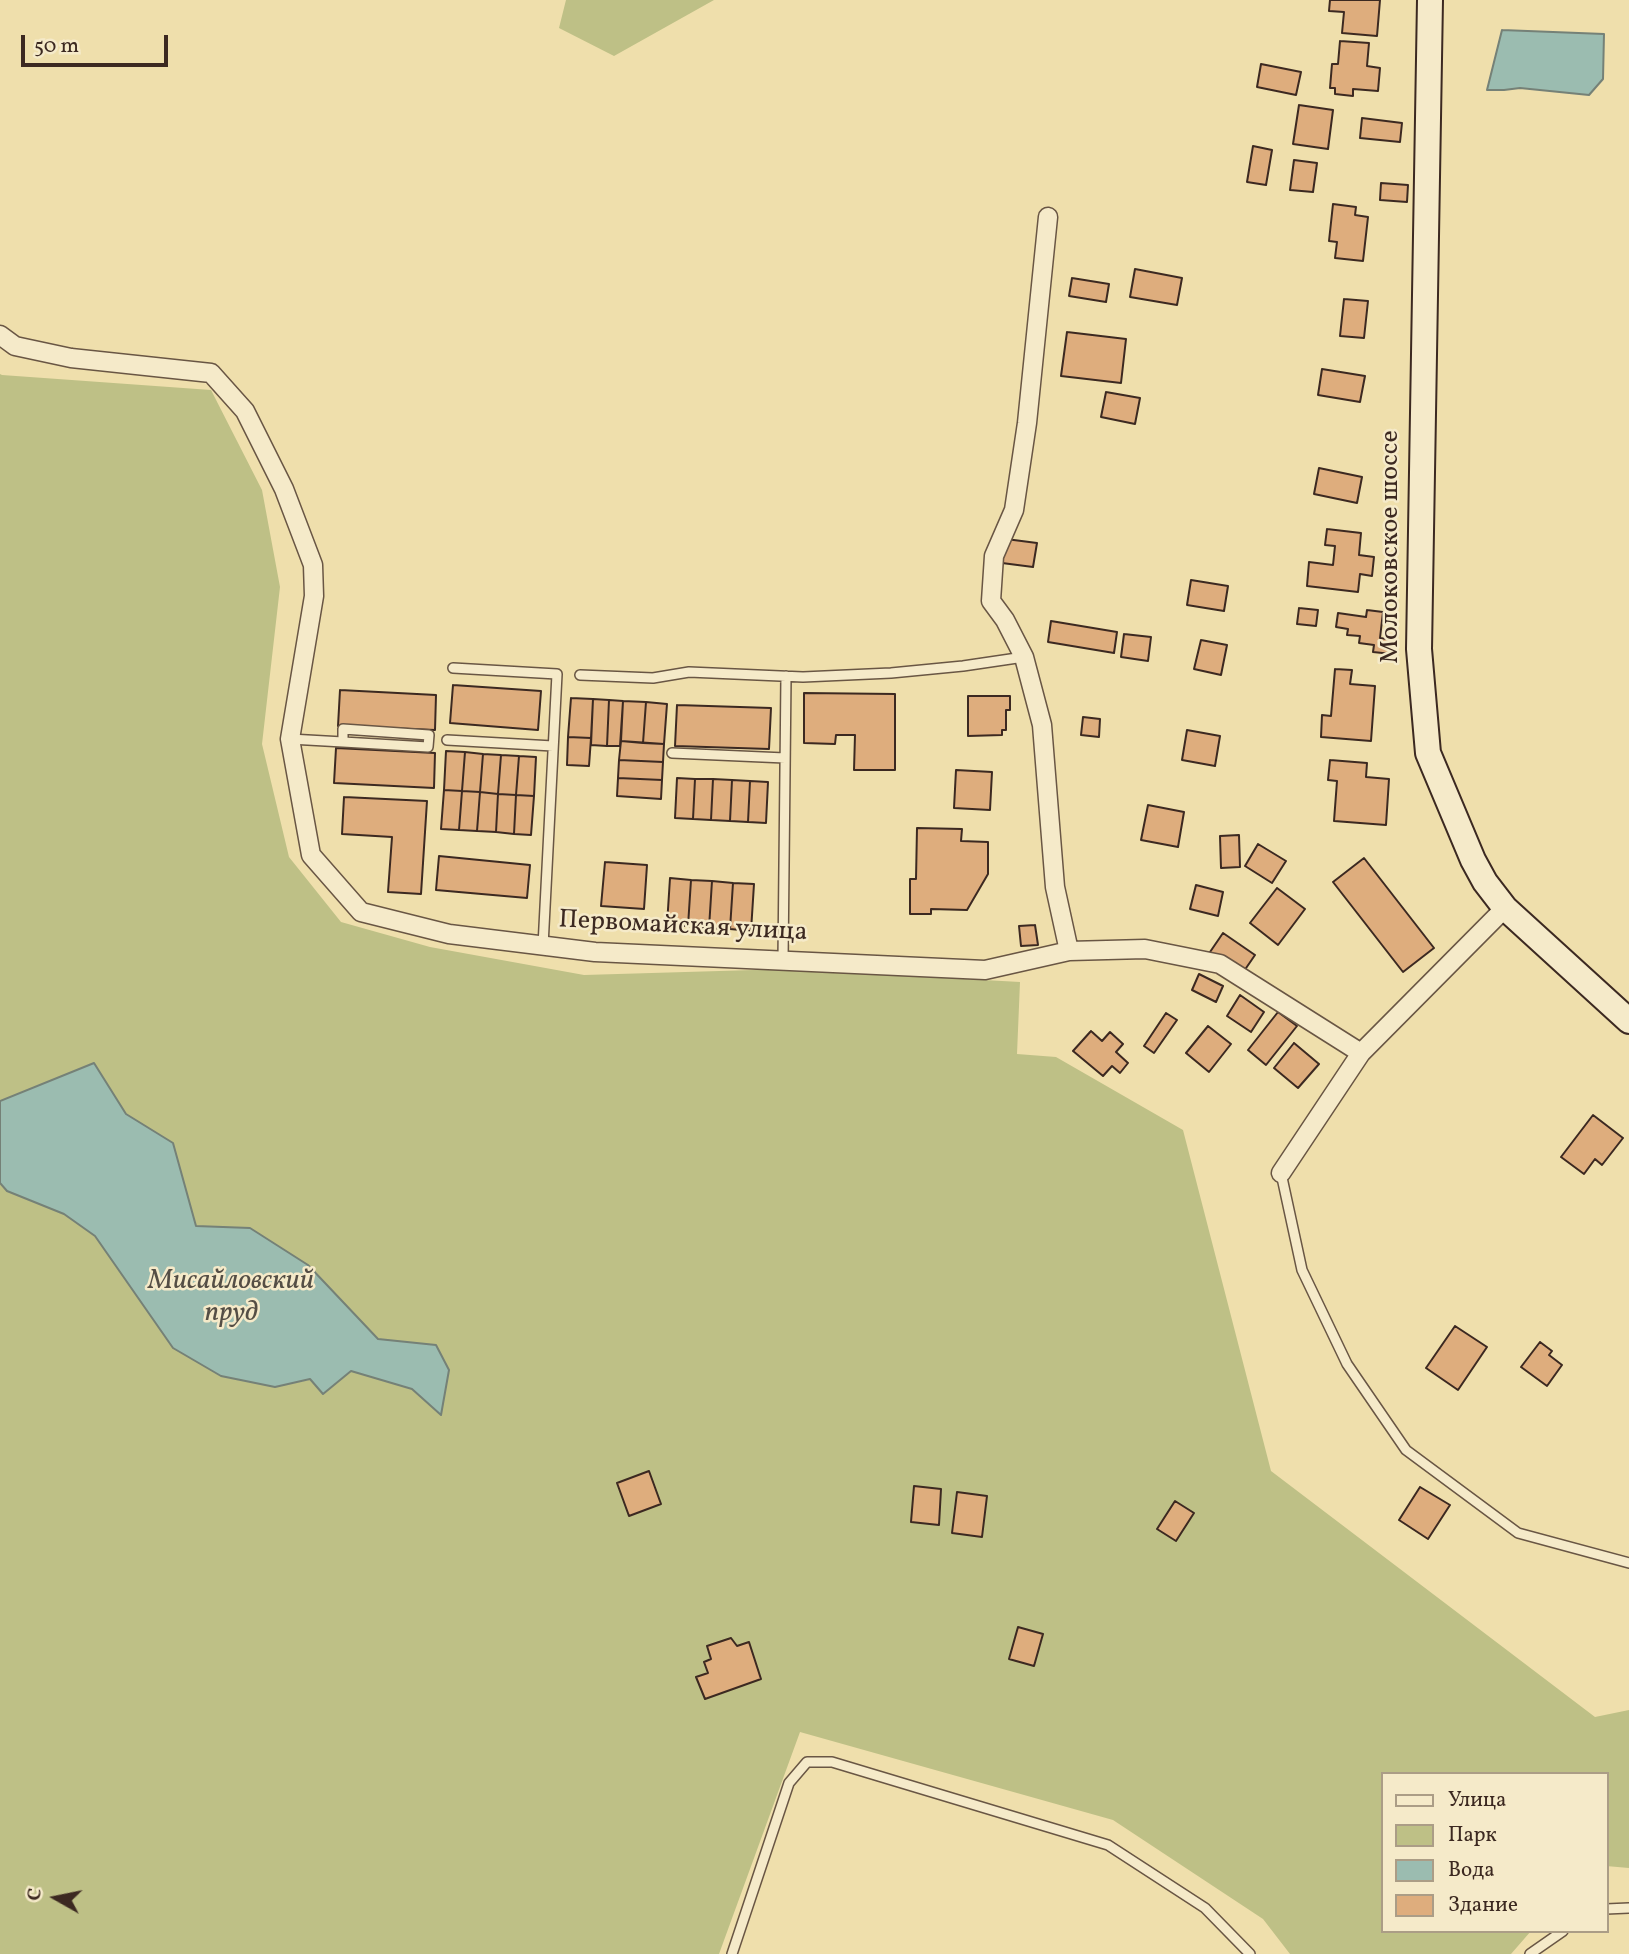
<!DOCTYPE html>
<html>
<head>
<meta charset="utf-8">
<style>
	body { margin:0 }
	#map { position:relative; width:1629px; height:1954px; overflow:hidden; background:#efdfac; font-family:Vollkorn,serif }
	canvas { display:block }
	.legend { position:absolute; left:1381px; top:1772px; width:228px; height:161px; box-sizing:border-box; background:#f5eac9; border:2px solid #ab9d86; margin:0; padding:9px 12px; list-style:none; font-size:21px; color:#3c2921 }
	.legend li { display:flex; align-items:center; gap:14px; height:35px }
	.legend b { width:35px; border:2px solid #ab9d86 }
	.north { position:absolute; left:21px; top:1863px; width:70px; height:70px; -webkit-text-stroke:5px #f5eac9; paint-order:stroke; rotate:279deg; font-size:19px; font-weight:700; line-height:28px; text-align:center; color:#3c2921 }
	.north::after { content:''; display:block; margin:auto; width:24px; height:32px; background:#3c2921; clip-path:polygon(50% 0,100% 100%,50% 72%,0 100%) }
	.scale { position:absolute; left:21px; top:35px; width:147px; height:32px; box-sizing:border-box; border:4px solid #3c2921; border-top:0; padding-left:9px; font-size:21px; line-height:24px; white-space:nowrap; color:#3c2921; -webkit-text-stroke:5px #f5eac9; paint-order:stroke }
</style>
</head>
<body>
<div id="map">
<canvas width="1629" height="1954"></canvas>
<ul class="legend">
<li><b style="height:9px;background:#f5eac9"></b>Улица</li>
<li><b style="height:19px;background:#bec086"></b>Парк</li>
<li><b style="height:19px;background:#9bbcb0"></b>Вода</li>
<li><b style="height:19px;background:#dead7d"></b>Здание</li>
</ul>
<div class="north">С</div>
<div class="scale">50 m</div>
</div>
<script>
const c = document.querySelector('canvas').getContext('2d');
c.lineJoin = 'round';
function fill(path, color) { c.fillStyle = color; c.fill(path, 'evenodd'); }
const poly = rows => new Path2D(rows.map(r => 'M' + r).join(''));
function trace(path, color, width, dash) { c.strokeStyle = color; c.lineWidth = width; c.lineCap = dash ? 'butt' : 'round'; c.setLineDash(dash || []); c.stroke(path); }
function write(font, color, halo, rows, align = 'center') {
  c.font = font + ' Vollkorn,serif'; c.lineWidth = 5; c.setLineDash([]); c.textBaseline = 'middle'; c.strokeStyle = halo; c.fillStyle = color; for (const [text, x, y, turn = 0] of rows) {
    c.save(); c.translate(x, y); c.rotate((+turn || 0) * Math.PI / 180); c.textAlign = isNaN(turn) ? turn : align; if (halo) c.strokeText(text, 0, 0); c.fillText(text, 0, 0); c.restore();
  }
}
fill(poly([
	[566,0,714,0,614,56,559,28],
	[0,374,2,375,211,390,262,490,280,587,262,744,289,857,341,922,430,947,584,975,787,969,1020,982,1017,1054,1056,1057,1183,1130,1271,1471,1595,1717,1629,1710,1629,1868,1606,1866,1606,1774,1382,1774,1382,1931,1531,1931,1511,1954,1290,1954,1263,1919,1113,1820,800,1732,719,1954,0,1954,0,1183,8,1191,64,1214,95,1236,173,1348,221,1376,275,1387,351,1371,412,1389,441,1414,436,1345,378,1339,308,1265,250,1228,196,1226,173,1143,126,1114,94,1064,0,1101]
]), '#bec086');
const water = poly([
	[1502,30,1604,34,1603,79,1589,95,1520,88,1504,90,1487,90,1502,30],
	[94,1063,126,1114,173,1143,196,1226,250,1228,308,1265,378,1339,436,1345,449,1370,441,1415,412,1389,351,1371,323,1394,310,1379,275,1387,221,1376,173,1348,95,1236,64,1214,7,1191,0,1183,0,1101,94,1063]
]);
fill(water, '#9bbcb0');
trace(water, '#758177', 2);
const building = poly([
	[1330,0,1380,0,1377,36,1342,33,1344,12,1329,11,1330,0],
	[1340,41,1369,43,1367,66,1380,68,1378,91,1353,89,1353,96,1335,94,1335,88,1330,88,1332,64,1338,64,1340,41],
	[1261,64,1301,72,1296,95,1257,87,1261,64],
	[1299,105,1333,110,1328,149,1293,144,1299,105],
	[1362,118,1402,123,1400,142,1360,138,1362,118],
	[1253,146,1272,150,1266,185,1247,182,1253,146],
	[1294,160,1317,163,1313,192,1290,190,1294,160],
	[1381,183,1408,185,1407,202,1380,200,1381,183],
	[1333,204,1356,207,1355,215,1368,217,1363,261,1335,258,1337,242,1329,241,1333,204],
	[1135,269,1182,278,1177,305,1130,297,1135,269],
	[1072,278,1109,284,1106,302,1069,296,1072,278],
	[1344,299,1368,301,1364,338,1340,336,1344,299],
	[1067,332,1126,339,1121,383,1061,376,1067,332],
	[1322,369,1365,376,1360,402,1318,395,1322,369],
	[1106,392,1140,398,1135,424,1101,417,1106,392],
	[1319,468,1362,477,1357,503,1314,494,1319,468],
	[1327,529,1361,533,1359,555,1374,557,1372,576,1360,574,1358,592,1307,586,1309,562,1333,565,1335,546,1325,545,1327,529],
	[1006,539,1037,543,1033,567,1002,563,1006,539],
	[1191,580,1228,586,1224,611,1187,605,1191,580],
	[1299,608,1318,610,1316,626,1297,624,1299,608],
	[1367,610,1383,612,1380,638,1394,640,1392,654,1373,652,1374,645,1359,643,1360,636,1347,635,1348,629,1336,627,1338,613,1366,617,1367,610],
	[1051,621,1117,632,1114,653,1048,642,1051,621],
	[1124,634,1151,637,1148,661,1121,657,1124,634],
	[1201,640,1227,645,1221,675,1194,669,1201,640],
	[1335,669,1352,670,1350,684,1375,686,1371,741,1321,737,1322,715,1331,716,1335,669],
	[453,685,541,691,538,730,450,723,453,685],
	[340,690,436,695,435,730,338,726,340,690],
	[804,693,895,694,895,770,854,770,855,735,836,735,835,744,804,743,804,693],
	[968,696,1010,696,1010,710,1006,710,1006,730,1002,730,1002,735,968,736,968,696],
	[571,698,593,699,591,738,568,737,571,698],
	[593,699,609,700,607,746,591,745,593,699],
	[609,700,623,701,620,746,607,746,609,700],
	[623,701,646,702,643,743,621,741,623,701],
	[646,702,667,704,664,744,643,743,646,702],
	[677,705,771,708,769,749,675,746,677,705],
	[1083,717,1100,719,1099,737,1081,735,1083,717],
	[1187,730,1220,736,1215,766,1182,760,1187,730],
	[568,737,591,738,589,766,567,765,568,737],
	[621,741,664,744,663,762,619,760,621,741],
	[336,748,435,753,434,788,334,783,336,748],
	[446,751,465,752,462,791,444,790,446,751],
	[465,752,483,754,480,792,462,791,465,752],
	[483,754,501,755,498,794,480,792,483,754],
	[501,755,519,756,516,795,498,794,501,755],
	[519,756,536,757,534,796,516,795,519,756],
	[619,760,663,762,662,780,618,778,619,760],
	[1330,760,1367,763,1366,777,1389,779,1386,825,1334,821,1337,781,1328,780,1330,760],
	[956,770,992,772,990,810,954,808,956,770],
	[618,778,662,780,661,799,617,796,618,778],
	[677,778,695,779,693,819,675,818,677,778],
	[695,779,713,779,711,820,693,819,695,779],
	[713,779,732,780,730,821,711,820,713,779],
	[732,780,750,781,748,822,730,821,732,780],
	[750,781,768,782,766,823,748,822,750,781],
	[444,790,462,791,459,830,441,829,444,790],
	[462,791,480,792,477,831,459,830,462,791],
	[480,792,498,794,496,832,477,831,480,792],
	[498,794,516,795,514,834,496,832,498,794],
	[516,795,534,796,531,835,514,834,516,795],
	[344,797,427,801,421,894,388,892,392,837,342,834,344,797],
	[1148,805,1184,812,1178,847,1141,840,1148,805],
	[917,828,962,829,961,841,988,842,988,874,967,910,931,909,931,914,910,914,910,879,916,879,917,828],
	[1239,835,1240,867,1221,868,1220,836,1239,835],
	[1258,844,1286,861,1272,883,1245,866,1258,844],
	[439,856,530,865,527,898,436,890,439,856],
	[1364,858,1434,948,1403,972,1333,882,1364,858],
	[605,862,647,865,644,909,601,906,605,862],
	[670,878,691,880,688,926,667,925,670,878],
	[691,880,712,881,709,928,688,926,691,880],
	[712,881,733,883,730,929,709,928,712,881],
	[733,883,754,884,751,931,730,929,733,883],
	[1196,885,1223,892,1218,916,1190,909,1196,885],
	[1277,888,1305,909,1278,945,1250,923,1277,888],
	[1035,925,1038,945,1021,946,1019,926,1035,925],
	[1223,933,1255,955,1242,974,1210,952,1223,933],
	[1199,974,1223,986,1216,1002,1192,990,1199,974],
	[1240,995,1264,1012,1251,1032,1227,1016,1240,995],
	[1278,1012,1297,1026,1266,1065,1248,1050,1278,1012],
	[1166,1013,1177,1020,1154,1053,1144,1046,1166,1013],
	[1208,1026,1231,1044,1209,1072,1186,1053,1208,1026],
	[1091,1031,1102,1041,1110,1032,1123,1044,1116,1052,1128,1063,1120,1073,1112,1066,1103,1076,1073,1051,1091,1031],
	[1294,1043,1319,1064,1298,1088,1274,1068,1294,1043],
	[1593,1115,1623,1138,1602,1165,1595,1159,1584,1174,1561,1157,1593,1115],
	[1455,1326,1487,1347,1458,1390,1426,1368,1455,1326],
	[1540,1342,1552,1351,1549,1355,1562,1365,1547,1386,1521,1367,1540,1342],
	[649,1471,661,1504,629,1516,617,1483,649,1471],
	[914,1486,941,1489,939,1525,911,1522,914,1486],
	[1420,1487,1450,1505,1428,1539,1399,1520,1420,1487],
	[957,1492,987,1496,982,1537,952,1533,957,1492],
	[1175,1501,1194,1513,1176,1541,1157,1529,1175,1501],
	[1018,1627,1043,1634,1034,1666,1009,1659,1018,1627],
	[731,1638,737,1646,749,1642,761,1679,705,1699,696,1677,708,1673,704,1662,711,1659,707,1646,731,1638]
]);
fill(building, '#dead7d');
trace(building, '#3c2921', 2);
const lane = poly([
	[453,668,557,674,543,946],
	[580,675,653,678,689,672,803,677,891,673,963,666,1024,657],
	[290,739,343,742,428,747,429,735,343,729,343,742],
	[447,740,553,746],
	[672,753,785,758],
	[783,960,786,676],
	[1281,1173,1302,1270,1347,1364,1406,1450,1518,1533,1629,1563],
	[1606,1909,1629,1908],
	[732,1954,789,1783,807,1762,832,1762,1108,1845,1205,1908,1250,1954],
	[1530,1954,1563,1931]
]);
const street = poly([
	[1048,217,1027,423,1014,510,994,556,991,601,1005,620,1024,657,1042,725,1055,887,1069,951],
	[0,335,15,346,71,358,211,373,245,411,284,489,313,565,314,596,290,739,311,855,361,912,449,934,595,952,985,970,1069,951,1145,949,1220,964,1361,1053],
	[1281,1173,1361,1053,1505,908]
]);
const secondary = poly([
	[1430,0,1419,649,1428,753,1473,860,1485,882,1505,908,1629,1021]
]);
trace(lane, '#695644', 12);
trace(street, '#695644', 21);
trace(secondary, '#3c2921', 28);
trace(lane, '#f5eac9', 9);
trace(street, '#f5eac9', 18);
trace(secondary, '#f5eac9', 24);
write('26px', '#3c2921', '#f5eac9', [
	["Молоковское шоссе",1392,547,-90],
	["Первомайская улица",683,928,3]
]);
write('italic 28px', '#544e45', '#f5eac9', [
	["Мисайловский",231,1283],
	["пруд",231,1315]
]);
</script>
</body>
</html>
